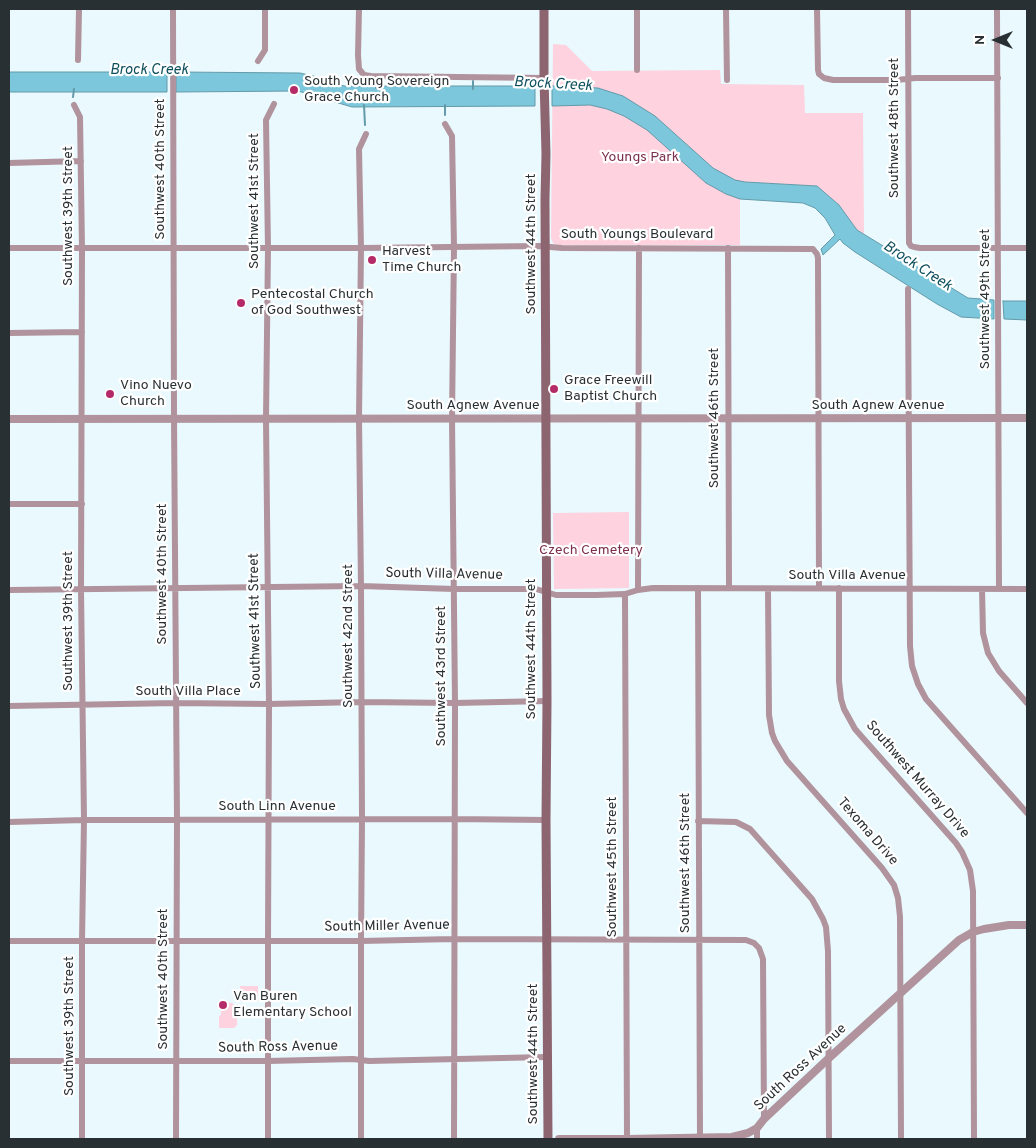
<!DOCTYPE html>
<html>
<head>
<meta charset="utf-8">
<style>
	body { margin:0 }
	#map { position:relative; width:1036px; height:1148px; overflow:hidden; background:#e9f9fd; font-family:Overpass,sans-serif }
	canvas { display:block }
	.frame { position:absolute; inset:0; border:10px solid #293033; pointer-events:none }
	.north { position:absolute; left:971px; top:15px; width:50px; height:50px; -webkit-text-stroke:4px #fff; paint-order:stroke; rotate:270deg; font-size:14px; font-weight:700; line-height:20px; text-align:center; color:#293033 }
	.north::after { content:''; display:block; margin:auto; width:18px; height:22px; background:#293033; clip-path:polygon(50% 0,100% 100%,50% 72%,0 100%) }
</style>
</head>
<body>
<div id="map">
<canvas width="1036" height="1148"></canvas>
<div class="frame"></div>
<div class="north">N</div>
</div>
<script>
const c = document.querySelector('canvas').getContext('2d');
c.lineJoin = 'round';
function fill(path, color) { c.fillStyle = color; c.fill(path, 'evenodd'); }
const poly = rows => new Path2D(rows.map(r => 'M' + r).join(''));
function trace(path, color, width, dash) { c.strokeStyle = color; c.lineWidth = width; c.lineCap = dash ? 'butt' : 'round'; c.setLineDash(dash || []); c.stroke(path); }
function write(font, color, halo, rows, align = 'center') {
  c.font = font + ' Overpass,sans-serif'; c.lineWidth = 4.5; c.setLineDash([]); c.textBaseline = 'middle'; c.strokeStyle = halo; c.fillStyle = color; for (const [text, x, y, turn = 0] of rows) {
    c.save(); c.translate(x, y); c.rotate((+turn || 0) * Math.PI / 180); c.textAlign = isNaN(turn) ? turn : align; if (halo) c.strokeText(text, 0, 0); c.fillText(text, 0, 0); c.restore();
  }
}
fill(poly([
	[553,44,566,45,592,71,720,70,721,84,804,85,805,113,863,113,864,234,857,230,839,205,817,186,745,182,740,199,740,245,558,245,554,244,552,241,551,238],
	[629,512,629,588,554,589,553,513],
	[240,986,258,986,258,1001,240,1001],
	[223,1002,232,1003,237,1007,237,1025,234,1028,219,1028,219,1016,221,1015,221,1003]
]), '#fed2df');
const water = poly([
	[9,72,167,72,167,92,9,92,9,72],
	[176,72,300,73,326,79,344,86,535,86,535,106,352,107,298,91,176,92,176,72],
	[552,86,598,88,623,96,655,116,713,168,735,180,745,182,817,186,839,205,857,230,968,298,994,300,994,319,961,317,937,304,855,252,843,243,840,239,823,255,821,249,835,235,825,218,815,208,803,203,740,199,726,194,706,183,647,130,624,116,607,109,590,105,552,106,552,86],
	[1003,301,1027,301,1027,320,1004,319,1003,301]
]);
fill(water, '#7cc7db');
trace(water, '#639aa9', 1);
trace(poly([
	[376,80,376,88],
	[473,89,473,81],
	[73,97,74,89],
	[364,105,365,125],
	[445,115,445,105]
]), '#639aa9', 2);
trace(poly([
	[173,9,174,418,177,820,176,1139],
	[359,9,358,55,359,69,364,75,371,76,544,78],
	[637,9,637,70],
	[726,9,727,80],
	[817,9,818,70,819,74,824,78,833,80,897,80,915,78,998,78],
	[908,9,909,243,911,246,914,247,920,248,1027,248],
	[997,9,999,589],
	[78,60,79,9],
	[258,61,265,50,265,9],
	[74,105,80,117,82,249,81,590,84,820,82,941,82,1139],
	[445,124,452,136,454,247,452,418,455,703,454,1139],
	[9,163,81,161],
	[9,248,361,248,539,246,562,248,813,249,817,254,818,258,819,588],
	[728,248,729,588],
	[908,289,910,646,912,666,918,684,926,699,1027,813],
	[9,333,82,332],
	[9,504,82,504],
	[698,588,700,1137],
	[839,588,839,681,841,699,844,709,855,729,862,737,956,843,962,852,970,870,973,891,974,1139],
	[768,589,769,715,772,733,775,741,787,761,882,868,894,885,898,898,900,917,901,1139],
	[982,589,983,633,988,653,999,671,1027,703],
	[9,590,361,586,454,589,536,589,556,595,596,595,625,594,638,590,653,588,1027,589],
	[638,590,639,248],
	[625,594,627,1139],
	[9,706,176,703,269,704,361,702,455,703,547,701],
	[698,821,736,822,750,829,812,899,823,919,826,927,828,951,829,1139],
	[9,822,84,820,454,819,546,820],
	[9,941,361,941,454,939,746,940,754,943,759,948,763,959,764,1119],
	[9,1061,268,1061,353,1059,369,1061,547,1057],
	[268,1139,268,940,269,704,266,419,268,248,266,120,274,104],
	[361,1139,361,941,362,820,361,586,359,418,361,248,359,149,366,134],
	[757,1139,757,1128]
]), '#b0939c', 6);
trace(poly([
	[9,419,1027,418],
	[559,1139,627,1139,732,1137,748,1133,757,1128,764,1119,829,1058,959,940,973,932,984,929,1009,925,1027,925]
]), '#b0939c', 8);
trace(poly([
	[544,9,544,78,546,154,545,199,547,701,546,820,548,1139]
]), '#8d6571', 9);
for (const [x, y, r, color] of [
	[294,90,5,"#b42b68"],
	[372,260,5,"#b42b68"],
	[241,303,5,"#b42b68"],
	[554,389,5,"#b42b68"],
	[110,394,5,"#b42b68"],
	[223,1005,5,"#b42b68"]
]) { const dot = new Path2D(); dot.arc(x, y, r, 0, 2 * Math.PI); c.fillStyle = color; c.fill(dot); trace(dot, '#fff', 2); }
write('14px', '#293033', '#fff', [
	["South Young Sovereign",304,82],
	["Grace Church",304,98],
	["Harvest",382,252],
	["Time Church",382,268],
	["Pentecostal Church",251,295],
	["of God Southwest",251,311],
	["Grace Freewill",564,381],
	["Baptist Church",564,397],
	["Vino Nuevo",120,386],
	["Church",120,402],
	["Van Buren",233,997],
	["Elementary School",233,1013]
], 'left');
write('14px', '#293033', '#fff', [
	["Southwest 48th Street",895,128,-90],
	["Southwest 40th Street",161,169,-90],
	["Southwest 41st Street",255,201,-90],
	["Southwest 39th Street",69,216,-90],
	["South Youngs Boulevard",637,235],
	["Southwest 44th Street",532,244,-90],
	["Southwest 49th Street",986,299,-90],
	["South Agnew Avenue",473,406],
	["South Agnew Avenue",878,406],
	["Southwest 46th Street",715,418,-90],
	["Southwest 40th Street",163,574,-90],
	["South Villa Avenue",444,575,1],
	["South Villa Avenue",847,576],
	["Southwest 39th Street",69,621,-90],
	["Southwest 41st Street",256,621,-91],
	["Southwest 42nd Street",349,636,-90],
	["Southwest 44th Street",532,649,-90],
	["Southwest 43rd Street",442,676,-90],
	["South Villa Place",188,692],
	["Southwest Murray Drive",917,780,49],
	["South Linn Avenue",277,807],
	["Texoma Drive",867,832,49],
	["Southwest 46th Street",686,863,-90],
	["Southwest 45th Street",613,867,-90],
	["South Miller Avenue",387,927,-1],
	["Southwest 40th Street",164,979,-90],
	["Southwest 39th Street",70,1026,-90],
	["South Ross Avenue",278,1048,-1],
	["Southwest 44th Street",534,1054,-90],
	["South Ross Avenue",801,1068,-43]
]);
write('14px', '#7c304d', '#fff', [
	["Youngs Park",640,158],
	["Czech Cemetery",591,551]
]);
write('italic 15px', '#0e505e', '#fff', [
	["Brock Creek",149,71],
	["Brock Creek",553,85,3],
	["Brock Creek",917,267,33]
]);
</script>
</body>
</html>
